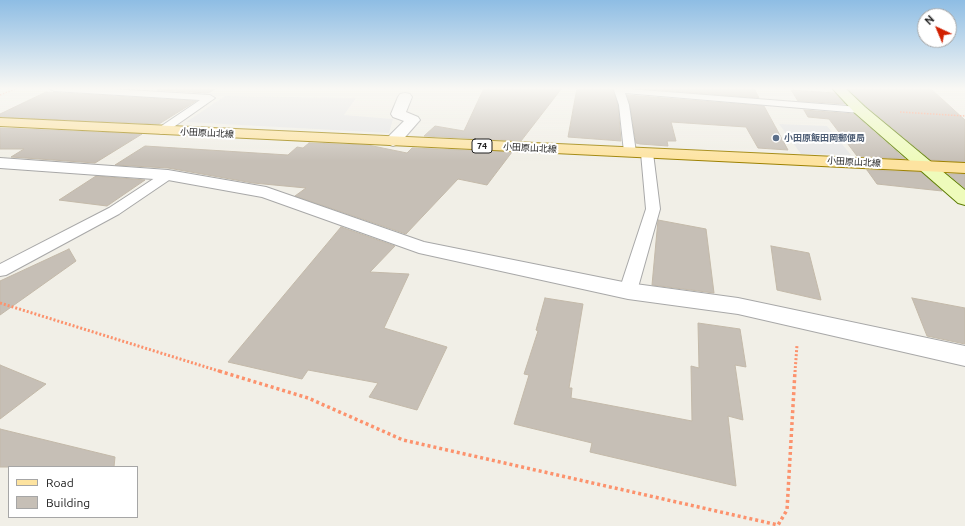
<!DOCTYPE html>
<html>
<head>
<meta charset="utf-8">
<style>
	body { margin:0 }
	#map { position:relative; width:965px; height:526px; overflow:hidden; background:#f1efe7; font-family:Ubuntu,sans-serif }
	canvas { display:block }
	.legend { position:absolute; left:8px; top:466px; width:130px; height:52px; box-sizing:border-box; background:#fff; border:1px solid #a6a6a6; margin:0; padding:5px 7px; list-style:none; font-size:12px; color:#212121 }
	.legend li { display:flex; align-items:center; gap:8px; height:20px }
	.legend b { width:20px; border:1px solid #a6a6a6 }
	.north { position:absolute; left:917px; top:8px; width:40px; height:40px; box-sizing:border-box; background:#fff; border:1px solid #a6a6a6; border-radius:50%; rotate:316deg; font-size:11px; font-weight:700; line-height:16px; text-align:center; color:#212121 }
	.north::after { content:''; display:block; margin:auto; width:14px; height:18px; background:#d12000; clip-path:polygon(50% 0,100% 100%,50% 72%,0 100%) }
</style>
</head>
<body>
<div id="map">
<canvas width="965" height="526"></canvas>
<ul class="legend">
<li><b style="height:5px;background:#fde3a0"></b>Road</li>
<li><b style="height:11px;background:#c6bfb6"></b>Building</li>
</ul>
<div class="north">N</div>
</div>
<script>
const c = document.querySelector('canvas').getContext('2d');
c.lineJoin = 'round';
function fill(path, color) { c.fillStyle = color; c.fill(path, 'evenodd'); }
const poly = rows => new Path2D(rows.map(r => 'M' + r).join(''));
function trace(path, color, width, dash) { c.strokeStyle = color; c.lineWidth = width; c.lineCap = dash ? 'butt' : 'round'; c.setLineDash(dash || []); c.stroke(path); }
function write(font, color, halo, rows, align = 'center') {
  c.font = font + ' Ubuntu,"Noto Sans JP",sans-serif'; c.lineWidth = 4; c.setLineDash([]); c.textBaseline = 'middle'; c.strokeStyle = halo; c.fillStyle = color; for (const [text, x, y, turn = 0] of rows) {
    c.save(); c.translate(x, y); c.rotate((+turn || 0) * Math.PI / 180); c.textAlign = isNaN(turn) ? turn : align; if (halo) c.strokeText(text, 0, 0); c.fillText(text, 0, 0); c.restore();
  }
}
fill(poly([
	[225,96,356,98,344,115,393,119,389,133,186,122],
	[779,124,827,126,851,155,801,154]
]), '#e5e5e5');
const building = poly([
	[161,88,217,88,208,93,157,90,161,88],
	[484,88,562,88,521,141,424,136,435,126,464,131,484,88],
	[577,88,614,88,613,90,618,105,621,141,568,137,577,88],
	[633,88,754,88,759,98,633,88],
	[847,88,930,88,965,120,965,162,931,160,866,106,847,88],
	[791,90,835,93,845,104,798,101,791,90],
	[46,92,81,94,196,101,159,124,0,117,0,114,46,92],
	[627,95,764,106,788,150,758,148,746,127,671,122,676,141,667,141,668,146,640,144,636,143,630,105,627,95],
	[804,110,854,114,905,159,857,156,829,119,808,117,804,110],
	[0,128,142,134,95,163,11,157,24,149,0,149,0,128],
	[309,143,368,145,407,153,412,148,512,152,487,185,458,179,406,234,295,196,306,188,253,183,168,168,115,165,145,146,288,155,297,147,303,148,309,143],
	[867,170,921,172,942,191,877,184,867,170],
	[948,174,965,174,965,188,948,174],
	[96,176,145,180,107,206,59,200,96,176],
	[658,220,706,229,714,293,652,285,658,220],
	[341,227,395,246,370,272,409,274,384,328,447,347,417,410,369,397,378,383,308,370,302,379,228,362,341,227],
	[771,246,809,253,821,300,777,290,771,246],
	[69,249,76,261,0,315,0,281,69,249],
	[545,298,583,304,569,388,572,388,571,398,692,421,691,366,699,368,698,323,740,329,746,367,735,365,743,420,728,416,736,486,590,452,592,443,514,424,529,375,524,374,538,331,536,330,545,298],
	[912,298,965,308,965,344,927,336,912,298],
	[0,365,46,384,0,419,0,365],
	[0,429,115,457,114,467,0,467,0,429]
]);
fill(building, '#c6bfb6');
trace(building, '#c3b9a9', 1);
const lane = poly([
	[49,88,95,88,210,95,215,98,165,133,161,134,156,131,157,129,200,100,54,91,49,88],
	[616,88,860,107,865,110,860,113,625,93,629,105,636,152,634,154,630,156,626,154,624,152,619,105,614,90,616,88],
	[647,149,651,151,653,153,660,209,637,291,634,295,628,297,622,295,619,291,646,209,641,153,643,151,647,149],
	[168,171,172,172,174,175,172,178,119,214,6,275,0,276,0,264,109,208,164,172,168,171]
]);
const street = poly([
	[405,93,410,94,412,97,406,112,418,117,420,120,399,144,393,146,387,144,385,141,387,138,404,121,393,117,391,114,398,97,400,94,405,93],
	[0,158,168,170,266,187,424,242,628,283,738,298,965,346,965,366,738,314,628,299,419,253,262,197,168,180,0,168,0,158]
]);
const secondary = poly([
	[832,88,845,88,865,107,965,190,965,205,958,203,855,113,832,88]
]);
const primary = poly([
	[0,118,965,163,965,173,0,126,0,118]
]);
trace(lane, '#a8a8a8', 2);
trace(street, '#a8a8a8', 2);
trace(secondary, '#5c7c03', 2);
trace(primary, '#9d8100', 2);
trace(poly([
	[0,95,18,88],
	[900,112,965,116]
]), '#fc926d', 1.5, [1.5, 1.5]);
trace(poly([
	[0,303,222,372],
	[795,372,797,345]
]), '#fc926d', 3, [2, 2]);
trace(poly([
	[219,371,308,398,403,440,778,525,787,510,795,371]
]), '#fc926d', 3.5, [3, 3]);
fill(lane, '#fff');
fill(street, '#fff');
fill(secondary, '#eefbbb');
fill(primary, '#fde3a0');
const sky = c.createLinearGradient(0, 0, 0, 161);
sky.addColorStop(0, '#8ebde4');
sky.addColorStop(0.55, '#f9f8f4');
sky.addColorStop(1, '#f9f8f400');
c.fillStyle = sky;
c.fillRect(0, 0, 965, 161);
for (const [x, y, r, color] of [
	[776,138,4,"#5c6f8a"]
]) { const dot = new Path2D(); dot.arc(x, y, r, 0, 2 * Math.PI); c.fillStyle = color; c.fill(dot); trace(dot, '#fff', 1.5); }
write('9px', '#212121', '#fff', [
	["小田原山北線",207,133,3],
	["小田原山北線",530,148,3],
	["小田原山北線",854,162,3]
]);
write('bold 9px', '#4e5e75', '#fff', [
	["小田原飯田岡郵便局",784,138]
], 'left');
for (const [x, y, w] of [
	[482,146,20]
]) { const box = new Path2D(); box.roundRect(x - w / 2, y - 7, w, 14, 3); c.fillStyle = '#fff'; c.fill(box); trace(box, '#212121', 1); }
write('bold 9px', '#212121', null, [
	["74",482,146]
]);
</script>
</body>
</html>
